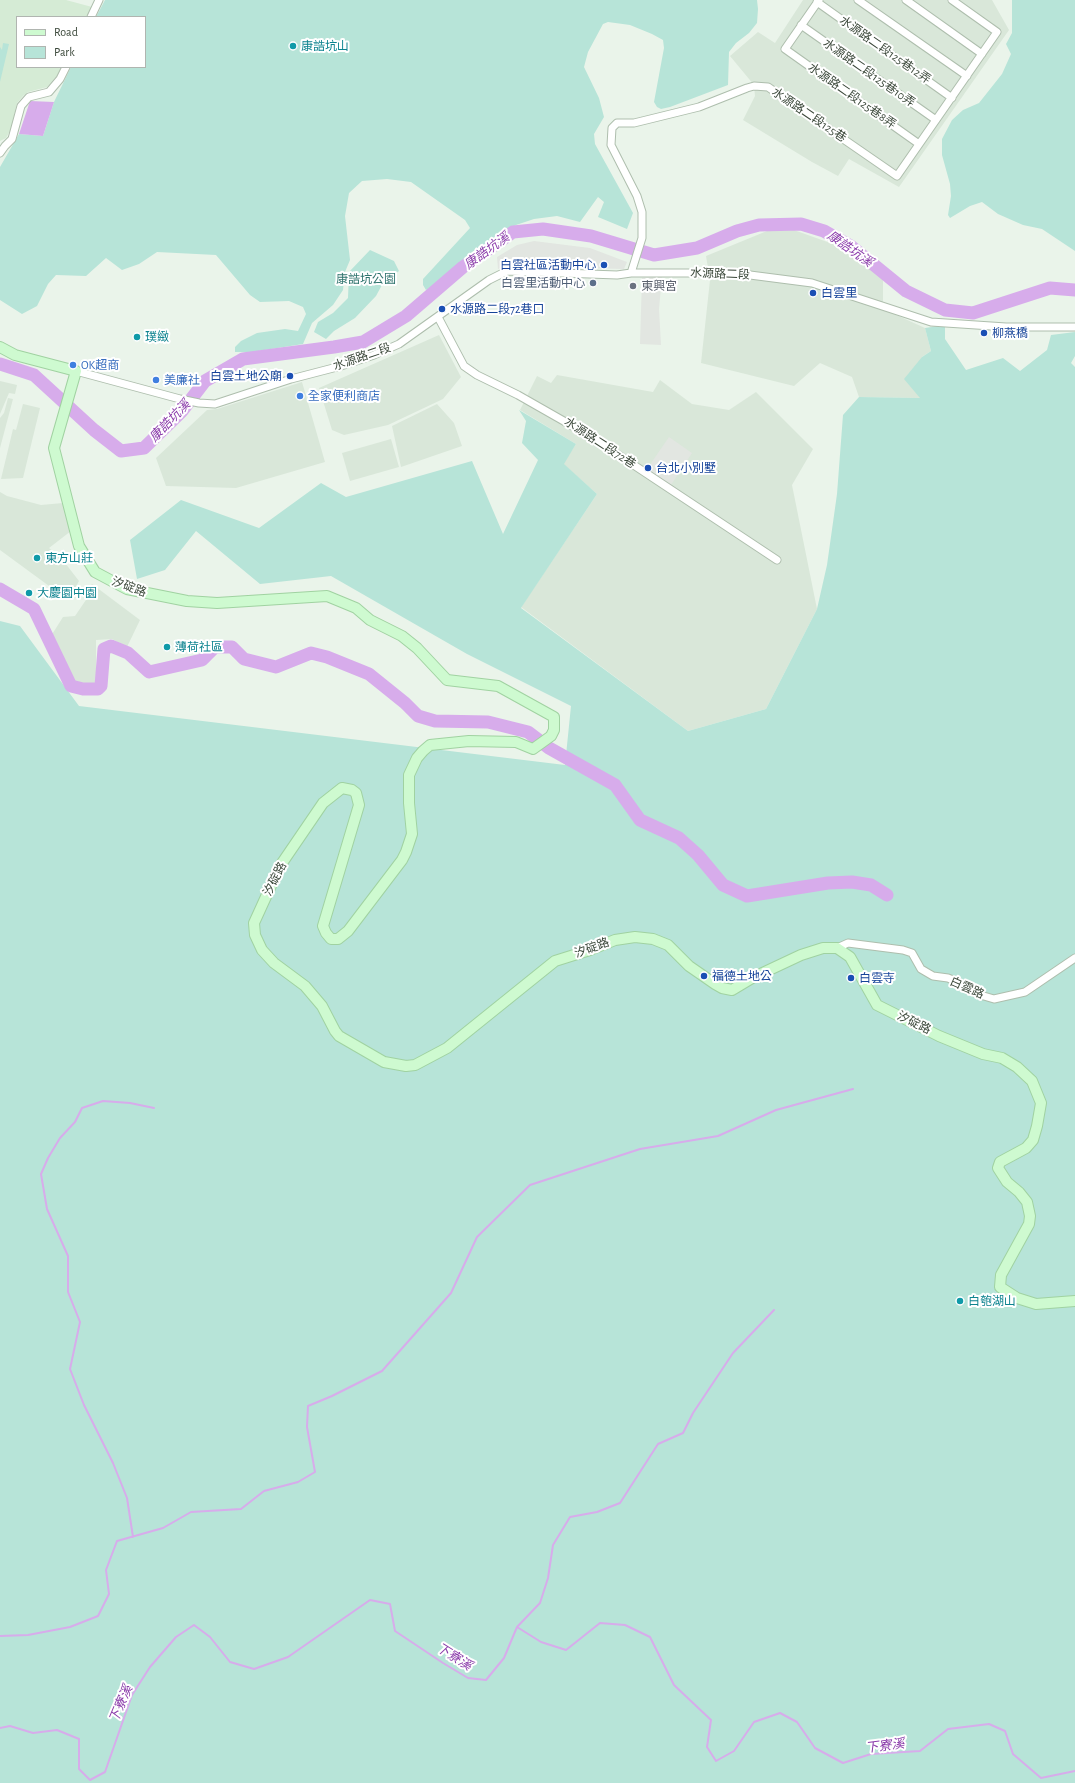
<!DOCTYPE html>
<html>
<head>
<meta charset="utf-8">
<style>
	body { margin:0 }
	#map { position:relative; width:1075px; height:1783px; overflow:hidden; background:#eaf4ea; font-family:"Alegreya Sans",sans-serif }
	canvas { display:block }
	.legend { position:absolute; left:16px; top:16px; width:130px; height:52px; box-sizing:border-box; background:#fff; border:1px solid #b0b5b0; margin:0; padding:5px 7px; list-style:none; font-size:12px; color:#3a4739 }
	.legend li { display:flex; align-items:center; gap:8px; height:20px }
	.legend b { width:20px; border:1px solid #b0b5b0 }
</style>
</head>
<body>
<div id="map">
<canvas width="1075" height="1783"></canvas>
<ul class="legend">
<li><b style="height:5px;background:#cefad0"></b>Road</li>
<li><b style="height:11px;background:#b7e4d8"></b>Park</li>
</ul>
</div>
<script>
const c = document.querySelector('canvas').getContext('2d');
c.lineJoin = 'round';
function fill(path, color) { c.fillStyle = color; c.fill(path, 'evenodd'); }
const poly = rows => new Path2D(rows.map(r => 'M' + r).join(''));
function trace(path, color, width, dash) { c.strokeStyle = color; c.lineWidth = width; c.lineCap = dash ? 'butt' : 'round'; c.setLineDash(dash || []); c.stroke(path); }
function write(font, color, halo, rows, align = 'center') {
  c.font = font + ' "Alegreya Sans","Noto Sans TC",sans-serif'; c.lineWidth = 4; c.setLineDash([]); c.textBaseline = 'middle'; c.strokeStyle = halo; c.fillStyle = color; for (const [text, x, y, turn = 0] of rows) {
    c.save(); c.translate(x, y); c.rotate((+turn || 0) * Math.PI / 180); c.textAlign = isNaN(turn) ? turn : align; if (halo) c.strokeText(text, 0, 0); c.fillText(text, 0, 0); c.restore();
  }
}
fill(poly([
	[803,0,992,0,1009,30,899,187,849,159,838,176,812,162,743,120,755,96,754,85,730,56,758,32,775,43],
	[791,229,833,244,883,278,883,309,925,328,931,351,922,357,921,398,859,397,852,377,820,363,794,386,701,363,710,280,706,256,767,231],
	[439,335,461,377,443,399,388,425,344,435,332,430,319,388],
	[557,375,653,392,660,380,692,404,729,410,756,392,813,449,792,485,817,609,766,709,688,731,521,607,597,494,563,464,576,444,520,410,537,376,551,383],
	[0,381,17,385,15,394,9,393,0,414],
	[302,382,325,462,236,488,166,486,156,458,207,410,217,409],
	[8,398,13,399,0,448,0,418,4,413],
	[23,404,40,408,23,478,1,479,13,429,16,430],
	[437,404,454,423,462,446,401,467,392,426],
	[391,439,399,467,350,481,342,453],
	[0,492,7,496,41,505,63,503,71,531,49,548,62,559,79,581,72,594,60,594,0,550],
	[92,584,140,620,127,647,112,639,96,640,96,686,82,685,72,680,51,636,63,617,75,616,88,597,88,590]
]), '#d9e7d9');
fill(poly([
	[0,0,66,0,92,7,87,17,17,17,17,67,62,67,57,76,47,87,28,92,23,96,17,103,11,129,6,138,0,141]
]), '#d5ebd5');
fill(poly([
	[105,0,757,0,758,9,757,23,749,33,736,43,729,52,728,85,670,107,661,109,657,107,654,102,664,48,663,40,652,34,630,25,608,22,603,24,588,52,584,67,599,98,604,117,594,134,595,144,633,213,627,229,598,217,604,202,598,197,580,222,557,216,534,219,516,225,481,248,434,286,426,290,423,285,423,279,470,228,465,220,411,182,387,179,362,181,349,193,345,216,350,260,345,272,343,290,333,305,312,323,303,344,252,352,235,352,235,347,241,341,257,333,285,329,298,331,306,314,303,307,289,301,260,302,250,295,216,255,157,252,139,264,122,270,106,258,86,276,56,275,48,284,37,306,22,314,0,300,0,167,19,134,43,136,54,102,71,67,145,67,145,17,96,17],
	[1012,0,1075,0,1075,251,1042,229,1023,225,998,214,982,202,970,206,950,218,948,215,951,196,950,184,942,155,942,139,952,120,963,110,979,103,1002,74,1011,54,1006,44,1012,33],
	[3,43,9,44,0,82,0,47,2,50],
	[370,250,394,261,399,271,383,283,376,296,355,318,334,331,326,339,314,332,318,322,333,313,348,298,349,272],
	[945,325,945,339,966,370,1003,358,1020,371,1047,350,1051,335,1075,332,1075,356,1071,363,1075,367,1075,1783,0,1783,0,621,20,626,79,706,565,765,571,706,467,654,331,576,260,584,196,531,165,570,137,579,130,540,181,500,259,528,321,483,346,497,472,461,503,534,538,460,522,443,526,421,519,410,576,444,564,464,597,494,521,608,688,731,766,709,817,609,827,565,837,494,843,415,859,397,920,398,904,379,922,357,931,351,925,328]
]), '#b7e4d8');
fill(poly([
	[534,241,590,248,627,262,624,269,506,266,498,269,497,257,517,245],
	[662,276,659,309,661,345,640,344,642,278],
	[669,437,692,453,671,485,647,469]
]), '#e2e6e1');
fill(poly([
	[30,101,54,102,43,136,19,134]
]), '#d7aceb');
trace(poly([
	[133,1537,127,1498,113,1463,84,1405,70,1369,80,1322,68,1292,68,1256,47,1209,41,1174,48,1158,60,1138,75,1122,82,1108,103,1101,130,1103,154,1108],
	[517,1627,541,1642,566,1650,600,1623,625,1625,650,1637,674,1685,711,1720,707,1747,716,1761,734,1751,754,1722,780,1713,797,1722,815,1748,843,1763,871,1754,920,1751,948,1729,989,1724,1005,1731,1013,1754,1041,1778,1075,1771],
	[0,1636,28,1635,70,1627,98,1616,109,1594,106,1570,117,1541,163,1528,191,1512,241,1509,264,1491,298,1482,315,1472,307,1427,308,1406,332,1396,382,1371,451,1293,477,1237,530,1185,640,1149,718,1136,776,1110,853,1089],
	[0,1728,10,1726,33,1733,57,1730,79,1739,79,1769,90,1780,105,1772,132,1695,150,1667,176,1637,194,1625,210,1637,230,1662,254,1669,288,1657,370,1600,390,1604,395,1631,443,1663,468,1678,486,1680,504,1658,517,1627,540,1603,548,1578,553,1545,570,1517,597,1512,620,1503,658,1444,683,1433,693,1413,733,1353,774,1310]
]), '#d7aceb', 2);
trace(poly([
	[0,364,34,375,94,430,121,451,144,448,182,411,205,381,243,359,334,347,363,342,406,316,463,267,513,232,543,229,591,236,654,255,697,248,737,231,759,225,801,224,824,231,852,247,906,291,945,310,973,313,1050,288,1075,290],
	[0,589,34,609,71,686,83,689,98,689,101,686,104,649,111,646,128,653,149,672,202,660,215,647,232,647,244,659,276,667,311,653,327,657,369,674,405,703,418,716,435,721,488,722,528,732,549,748,615,785,640,820,679,838,698,855,723,885,747,896,828,883,852,882,871,885,887,895]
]), '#d7aceb', 13);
const street = poly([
	[819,0,785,49,919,144],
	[858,0,967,76],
	[906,0,982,54],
	[817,2,952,98],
	[91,17,99,0],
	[801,25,936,120],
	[0,153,5,146,12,139,21,106,29,97,49,92,60,79,66,67],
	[631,273,642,238,642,212,637,196,611,145,612,128,617,123,634,123,699,107,747,88,754,86,768,87,897,176,997,32,952,0],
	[438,317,464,366,477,375,518,395,590,436,777,560],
	[76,371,180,399,199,403,215,404,291,379,341,366,374,355,399,344,489,280,507,271,617,275,631,273,694,273,750,275,812,283,931,322,1006,327,1075,327],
	[837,948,848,943,903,950,912,953,921,969,933,976,948,978,960,983,977,994,994,999,1025,992,1075,958]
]);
const secondary = poly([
	[0,347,15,355,34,360,76,371,54,448,79,546,95,572,127,589,187,601,217,603,327,596,356,608,370,620,402,636,417,648,447,680,498,686,554,717,554,730,551,736,533,749,516,742,469,741,430,745,423,751,417,758,409,775,409,803,412,834,406,852,402,860,348,931,338,939,331,939,326,933,323,926,359,805,356,793,352,790,342,788,323,803,280,866,254,923,255,935,262,950,274,963,305,986,322,1006,335,1031,339,1036,384,1062,406,1066,415,1065,447,1048,555,961,590,950,615,940,635,937,653,939,668,945,689,966,715,984,722,988,732,990,752,978,801,955,823,948,837,948,850,957,877,1005,939,1036,983,1054,1002,1058,1017,1067,1032,1081,1041,1103,1037,1126,1033,1140,1026,1148,1000,1162,998,1168,1007,1182,1019,1192,1027,1202,1030,1216,1029,1224,1001,1275,1000,1287,1017,1298,1036,1304,1075,1301]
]);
trace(street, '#aebead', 9);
trace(secondary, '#a0d2a1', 12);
trace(street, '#fff', 7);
trace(secondary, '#cefad0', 10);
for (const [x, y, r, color] of [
	[293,46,4,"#0f9aa8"],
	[604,265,4,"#1a4fb4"],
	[593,283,4,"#5c6f8a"],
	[633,286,4,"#6b7280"],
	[813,293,4,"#1a4fb4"],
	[442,309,4,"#1a4fb4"],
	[984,333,4,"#1a4fb4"],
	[137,337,4,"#0f9aa8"],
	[73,365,4,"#3f7fe0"],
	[290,376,4,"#1a4fb4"],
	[156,380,4,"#3f7fe0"],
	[300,396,4,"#3f7fe0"],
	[648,468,4,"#1a4fb4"],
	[37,558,4,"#0f9aa8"],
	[29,593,4,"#0f9aa8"],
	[167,647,4,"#0f9aa8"],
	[704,976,4,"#1a4fb4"],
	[851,978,4,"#1a4fb4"],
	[960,1301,4,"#0f9aa8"]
]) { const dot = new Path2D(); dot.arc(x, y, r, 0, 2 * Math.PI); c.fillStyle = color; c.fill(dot); trace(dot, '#fff', 1.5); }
write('12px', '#0d838f', '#fff', [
	["康誥坑山",301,46],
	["璞緻",145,337],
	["東方山莊",45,558],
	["大慶園中園",37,593],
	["薄荷社區",175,647],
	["白匏湖山",968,1301]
], 'left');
write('12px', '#3a4739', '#fff', [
	["水源路二段125巷12弄",885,50,35],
	["水源路二段125巷10弄",869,73,35],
	["水源路二段125巷8弄",852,96,35],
	["水源路二段125巷",809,115,34],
	["水源路二段",720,274,2],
	["水源路二段",362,357,-19],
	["水源路二段72巷",600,443,33],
	["汐碇路",129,587,20],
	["汐碇路",275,879,-63],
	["汐碇路",592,948,-20],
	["白雲路",967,988,24],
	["汐碇路",914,1023,26]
]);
write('12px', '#164399', '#fff', [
	["白雲社區活動中心",596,265,"right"],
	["白雲里",821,293],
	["水源路二段72巷口",450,309],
	["柳燕橋",992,333],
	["白雲土地公廟",282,376,"right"],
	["台北小別墅",656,468],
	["福德土地公",712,976],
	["白雲寺",859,978]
], 'left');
write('12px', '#30746e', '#fff', [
	["康誥坑公園",366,279]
]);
write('12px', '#4e5e75', '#fff', [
	["白雲里活動中心",585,283]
], 'right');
write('12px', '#5b616d', '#fff', [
	["東興宮",641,286]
], 'left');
write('12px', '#366cbe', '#fff', [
	["OK超商",81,365],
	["美廉社",164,380],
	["全家便利商店",308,396]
], 'left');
write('italic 13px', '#8a3baa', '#fff', [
	["康誥坑溪",850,249,35],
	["康誥坑溪",487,251,-36],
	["康誥坑溪",170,421,-46],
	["下寮溪",454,1657,32],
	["下寮溪",121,1704,-67],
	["下寮溪",885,1746,-7]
]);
</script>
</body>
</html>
